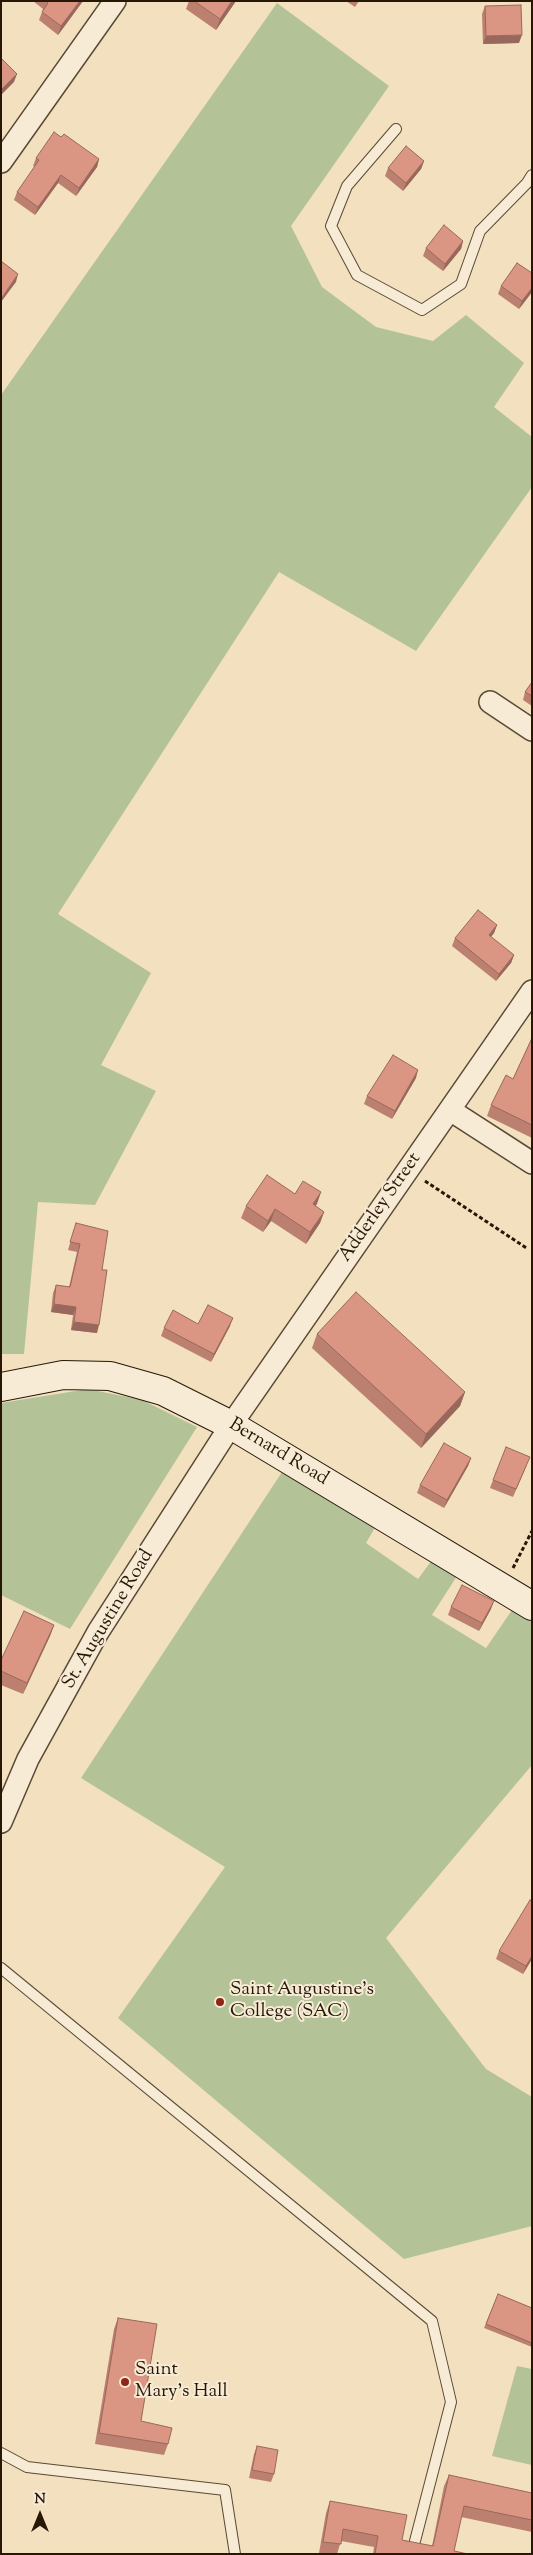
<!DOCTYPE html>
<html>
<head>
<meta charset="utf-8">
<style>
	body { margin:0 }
	#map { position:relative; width:533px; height:2555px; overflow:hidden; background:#f2e0bf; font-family:"Sorts Mill Goudy",serif }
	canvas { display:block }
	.frame { position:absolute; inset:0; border:2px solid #261707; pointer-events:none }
	.north { position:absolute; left:15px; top:2490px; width:50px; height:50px; -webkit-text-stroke:4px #f7ebd5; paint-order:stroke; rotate:0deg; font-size:14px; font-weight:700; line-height:20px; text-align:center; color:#261707 }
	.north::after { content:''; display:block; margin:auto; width:18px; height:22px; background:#261707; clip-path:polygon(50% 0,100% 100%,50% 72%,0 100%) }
</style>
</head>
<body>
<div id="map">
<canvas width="533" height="2555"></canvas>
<div class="frame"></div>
<div class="north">N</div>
</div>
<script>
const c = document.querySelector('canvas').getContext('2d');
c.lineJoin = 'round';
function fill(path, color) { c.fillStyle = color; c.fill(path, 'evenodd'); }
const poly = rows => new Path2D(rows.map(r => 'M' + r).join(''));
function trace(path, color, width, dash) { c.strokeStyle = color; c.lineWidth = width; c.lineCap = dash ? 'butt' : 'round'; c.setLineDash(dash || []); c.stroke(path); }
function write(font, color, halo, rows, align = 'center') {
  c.font = font + ' "Sorts Mill Goudy",serif'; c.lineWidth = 4; c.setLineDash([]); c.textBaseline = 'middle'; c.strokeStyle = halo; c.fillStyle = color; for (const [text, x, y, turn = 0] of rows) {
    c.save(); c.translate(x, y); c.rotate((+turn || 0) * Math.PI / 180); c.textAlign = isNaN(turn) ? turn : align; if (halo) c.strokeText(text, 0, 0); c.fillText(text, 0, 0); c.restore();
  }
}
fill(poly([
	[277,3,389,86,291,226,322,287,376,327,433,341,466,315,524,363,494,407,532,437,532,487,416,651,279,572,58,914,151,973,101,1065,156,1091,95,1205,38,1202,24,1354,1,1354,1,395],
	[88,1389,142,1400,197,1427,70,1629,1,1595,1,1403],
	[284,1469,376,1526,366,1543,418,1579,432,1560,457,1576,432,1615,486,1648,512,1610,532,1622,532,1765,386,1938,486,2069,532,2097,532,2226,404,2259,118,2018,225,1867,81,1778],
	[517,2366,532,2369,532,2465,492,2456]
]), '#b4c397');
const service = poly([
	[396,129,347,186,331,226,357,275,422,310,461,284,480,231,527,183,532,175],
	[1,1968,432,2321,451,2402,415,2541],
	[1,2453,27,2467,225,2490,235,2554]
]);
const minor = poly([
	[1,162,115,1],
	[490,702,532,730],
	[450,1110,532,1163],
	[1,1822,28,1759,98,1632,231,1425,532,991]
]);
const secondary = poly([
	[1,1387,63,1375,110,1376,163,1391,231,1425,532,1606]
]);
trace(service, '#594935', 12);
trace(minor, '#594935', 24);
trace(secondary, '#261707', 30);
trace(poly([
	[425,1181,528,1249],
	[513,1568,532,1531]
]), '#261707', 3, [4, 2.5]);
trace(service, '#f7ebd5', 10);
trace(minor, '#f7ebd5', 21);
trace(secondary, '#f7ebd5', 28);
fill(poly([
	[33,1,83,1,58,35,39,20,42,12,43,9],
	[189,1,236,1,216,30,186,9],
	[346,1,359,1,355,7],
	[485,6,519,43,483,44,482,14],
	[61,137,99,159,97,167,76,196,58,183,35,215,14,200,17,192,35,167,33,166,36,158],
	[424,161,421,169,403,191,385,176,388,168],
	[463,241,461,249,443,271,423,256,426,248],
	[532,273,532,292,519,309,498,294,501,286],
	[532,682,532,706,523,700,525,692],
	[497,925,494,933,491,937,514,955,511,963,496,981,452,946,455,938],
	[532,1038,532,1138,487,1116,491,1105,513,1079],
	[416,1078,392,1119,364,1104,367,1096],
	[321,1192,315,1206,324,1212,320,1223,306,1244,271,1221,263,1232,241,1218,246,1206,295,1194],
	[76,1223,102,1270,97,1333,71,1330,73,1315,51,1312,53,1293,56,1285,69,1287,77,1252,68,1250],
	[198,1324,230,1326,211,1362,161,1336,164,1328],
	[317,1334,465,1392,460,1406,421,1448,312,1348],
	[471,1458,468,1466,444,1508,417,1493,420,1485],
	[527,1465,513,1497,490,1488,493,1480],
	[451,1607,491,1609,479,1631,448,1615],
	[54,1625,50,1636,23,1694,1,1685,1,1660],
	[499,1951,532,1959,523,1974,496,1959],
	[498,2294,532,2308,532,2347,484,2328],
	[118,2318,141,2421,168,2444,164,2455,95,2444,114,2329],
	[257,2446,274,2474,271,2482,249,2478,254,2454],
	[449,2475,532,2493,532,2532,461,2517,454,2551,468,2554,373,2554,374,2547,341,2541,337,2554,319,2553,326,2513,330,2501,402,2540,432,2546,444,2486]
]), '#bc8071');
fill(poly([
	[80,1,83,1,58,35,61,26],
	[232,1,236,1,216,30,220,19],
	[522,35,519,43,483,44,486,36],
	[17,74,14,82,1,95,1,90],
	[99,159,97,167,76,196,79,188],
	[424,161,421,169,403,191,406,183],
	[61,175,58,183,35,215,38,207],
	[463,241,461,249,443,271,445,264],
	[18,274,16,282,1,302,1,299],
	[532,288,532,292,519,309,522,301],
	[497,925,494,933,486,943,489,935],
	[514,955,511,963,496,981,499,974],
	[418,1070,416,1078,392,1119,395,1111],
	[321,1192,317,1204,308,1216,313,1204],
	[275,1209,271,1221,263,1232,268,1221],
	[324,1212,320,1223,306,1244,310,1232],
	[54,1304,76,1307,73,1315,51,1312],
	[233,1318,230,1326,211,1362,214,1354],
	[74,1322,99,1325,97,1333,71,1330],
	[465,1392,460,1406,421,1448,426,1434],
	[471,1458,468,1466,444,1508,447,1500],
	[494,1601,491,1609,479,1631,482,1623],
	[54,1625,50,1636,23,1694,27,1683],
	[532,1956,532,1959,523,1974,526,1966]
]), '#99685c');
const building = poly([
	[46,1,80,1,61,26,42,12,48,3,46,1],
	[194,1,232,1,220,19,194,1],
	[521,5,522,35,486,36,485,6,521,5],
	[1,58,17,74,1,90,1,58],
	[54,132,61,137,64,134,99,159,79,188,61,175,38,207,17,192,39,160,36,158,54,132],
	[406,146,424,161,406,183,388,168,406,146],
	[444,225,463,241,445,264,426,248,444,225],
	[1,261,18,274,1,299,1,261],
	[517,263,532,273,532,288,522,301,501,286,517,263],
	[532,682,532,696,525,692,532,682],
	[478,910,497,925,489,935,514,955,499,974,455,938,478,910],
	[532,1038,532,1125,491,1105,506,1075,513,1079,532,1038],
	[393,1055,418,1070,395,1111,367,1096,393,1055],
	[267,1175,295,1194,303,1181,321,1192,313,1204,324,1212,310,1232,275,1209,268,1221,246,1206,267,1175],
	[76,1223,108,1231,102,1270,107,1270,99,1325,74,1322,76,1307,54,1304,56,1285,70,1287,80,1244,70,1242,76,1223],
	[356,1292,465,1392,426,1434,317,1334,356,1292],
	[208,1305,233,1318,214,1354,164,1328,173,1310,198,1324,208,1305],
	[444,1443,471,1458,447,1500,420,1485,444,1443],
	[506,1447,530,1457,516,1489,493,1480,506,1447],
	[462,1585,494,1601,482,1623,451,1607,462,1585],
	[24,1611,54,1625,27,1683,1,1671,1,1660,24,1611],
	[530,1900,532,1901,532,1956,526,1966,499,1951,530,1900],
	[498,2294,532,2308,532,2343,486,2324,498,2294],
	[118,2318,157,2324,141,2421,172,2428,168,2444,99,2433,118,2318],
	[257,2446,278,2450,274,2474,252,2470,257,2446],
	[449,2475,532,2493,532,2520,464,2506,454,2551,468,2554,375,2554,378,2536,343,2529,341,2544,323,2542,330,2501,407,2515,402,2540,433,2546,449,2475]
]);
fill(building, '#db9583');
trace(building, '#99685c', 1);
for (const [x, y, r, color] of [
	[220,2002,5,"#8f2418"],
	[125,2382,5,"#8f2418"]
]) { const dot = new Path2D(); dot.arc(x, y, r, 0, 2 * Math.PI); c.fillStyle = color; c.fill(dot); trace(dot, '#f7ebd5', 2); }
write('19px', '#261707', '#f7ebd5', [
	["Adderley Street",381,1208,-55],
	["Bernard Road",278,1453,31],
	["St. Augustine Road",109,1620,-59]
]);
write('19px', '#261707', '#f7ebd5', [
	["Saint Augustine's",230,1991],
	["College (SAC)",230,2013],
	["Saint",135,2371],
	["Mary's Hall",135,2393]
], 'left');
</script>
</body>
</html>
